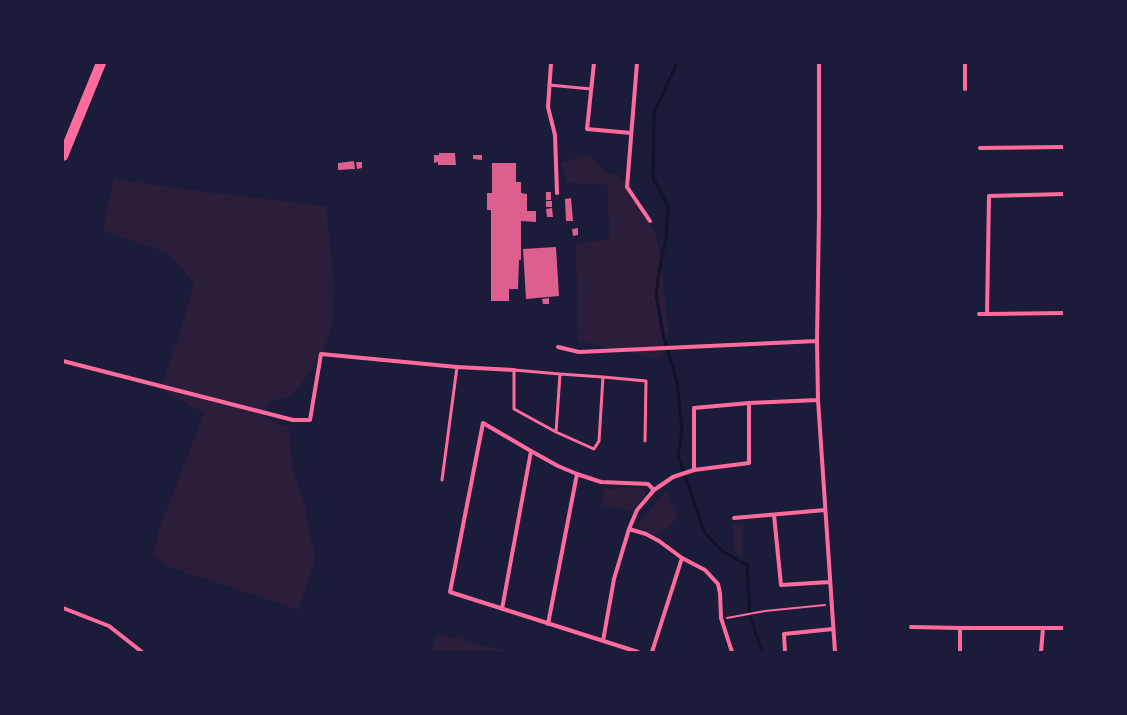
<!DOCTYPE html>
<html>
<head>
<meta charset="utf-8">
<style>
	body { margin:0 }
	#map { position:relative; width:1127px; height:715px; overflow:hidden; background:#1b1b3a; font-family:Poppins,sans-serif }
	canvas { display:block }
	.frame { position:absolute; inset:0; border:64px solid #1b1b3a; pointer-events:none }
</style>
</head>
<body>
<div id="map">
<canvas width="1127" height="715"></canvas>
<div class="frame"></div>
</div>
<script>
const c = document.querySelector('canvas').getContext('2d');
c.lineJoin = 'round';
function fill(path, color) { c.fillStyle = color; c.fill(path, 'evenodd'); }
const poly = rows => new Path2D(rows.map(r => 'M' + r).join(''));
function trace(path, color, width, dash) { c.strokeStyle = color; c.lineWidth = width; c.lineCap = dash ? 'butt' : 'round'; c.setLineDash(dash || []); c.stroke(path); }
fill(poly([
	[589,154,606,172,619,175,656,234,659,246,669,332,659,359,578,341,576,244,610,239,607,185,567,183,561,163],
	[114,179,189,190,326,206,334,280,333,324,322,356,292,396,269,401,263,417,289,428,293,470,305,505,309,532,316,556,299,610,171,568,153,556,160,527,204,413,160,389,177,343,194,283,168,253,104,231,106,212],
	[641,488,645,490,645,495,633,510,602,506,604,489],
	[666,491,677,518,659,536,639,528,639,523],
	[743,524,743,558,733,550,733,525],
	[437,633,511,652,431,652]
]), '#2a1e3b');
trace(poly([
	[677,63,654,113,653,178,668,207,666,240,662,254,656,294,663,334,677,382,682,430,678,456,705,533,722,551,747,565,750,617,762,652]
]), '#12122b', 3);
fill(poly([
	[439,153,455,153,456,165,438,165,438,162,434,163,434,155,439,155],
	[473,155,482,155,482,160,473,159],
	[354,161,355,169,338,170,338,163],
	[356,162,362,162,362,168,357,169],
	[492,163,516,163,516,182,521,182,521,193,527,194,527,211,536,211,536,222,521,221,521,260,519,260,518,289,509,289,509,301,491,301,491,210,487,210,487,193,492,193],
	[546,192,551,192,551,200,546,200],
	[571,198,573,221,566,221,565,199],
	[546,201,552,201,552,207,546,207],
	[552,208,553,217,547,217,546,209],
	[578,228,578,235,573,236,572,229],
	[556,247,559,296,526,299,523,249],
	[549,298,549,304,543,304,542,299]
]), '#dd5f8e');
trace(poly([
	[727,618,765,611,825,605]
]), '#ff6b9d', 2);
trace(poly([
	[549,85,591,89],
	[603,377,599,441,594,449,556,432,514,409,514,370,560,374,603,377,646,381,645,441],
	[556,432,560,374],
	[442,480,457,367]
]), '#ff6b9d', 3);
trace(poly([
	[551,63,548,107,555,135,557,193],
	[594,63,587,129,631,133],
	[637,63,627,187,650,221],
	[819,63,819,213,817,341,818,400,835,652],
	[965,63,965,89],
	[980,148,1064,147],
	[1064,194,989,196,987,314,1064,313],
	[979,314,987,314],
	[558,347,579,352,817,341],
	[63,361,293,420,310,420,321,354,457,367,514,370],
	[694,470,749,463,749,403],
	[774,515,781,585,830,582],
	[734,518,825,510],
	[629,529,646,534,659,541,682,558,705,570,718,584,720,593,721,618,732,652],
	[63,608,109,626,142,652],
	[502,609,531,451],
	[548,624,577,474],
	[911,627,960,628,1064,628],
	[603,641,614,579,629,529,637,510,654,490,673,477,694,470,694,408,749,403,818,400],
	[638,652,450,592,483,423,531,451,558,466,577,474,601,482,648,484,654,490],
	[652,652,682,558],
	[785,652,784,634,833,629],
	[960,652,960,628],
	[1041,652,1043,628]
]), '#ff6b9d', 4);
trace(poly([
	[63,156,101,63]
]), '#ff6b9d', 10);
</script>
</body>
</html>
